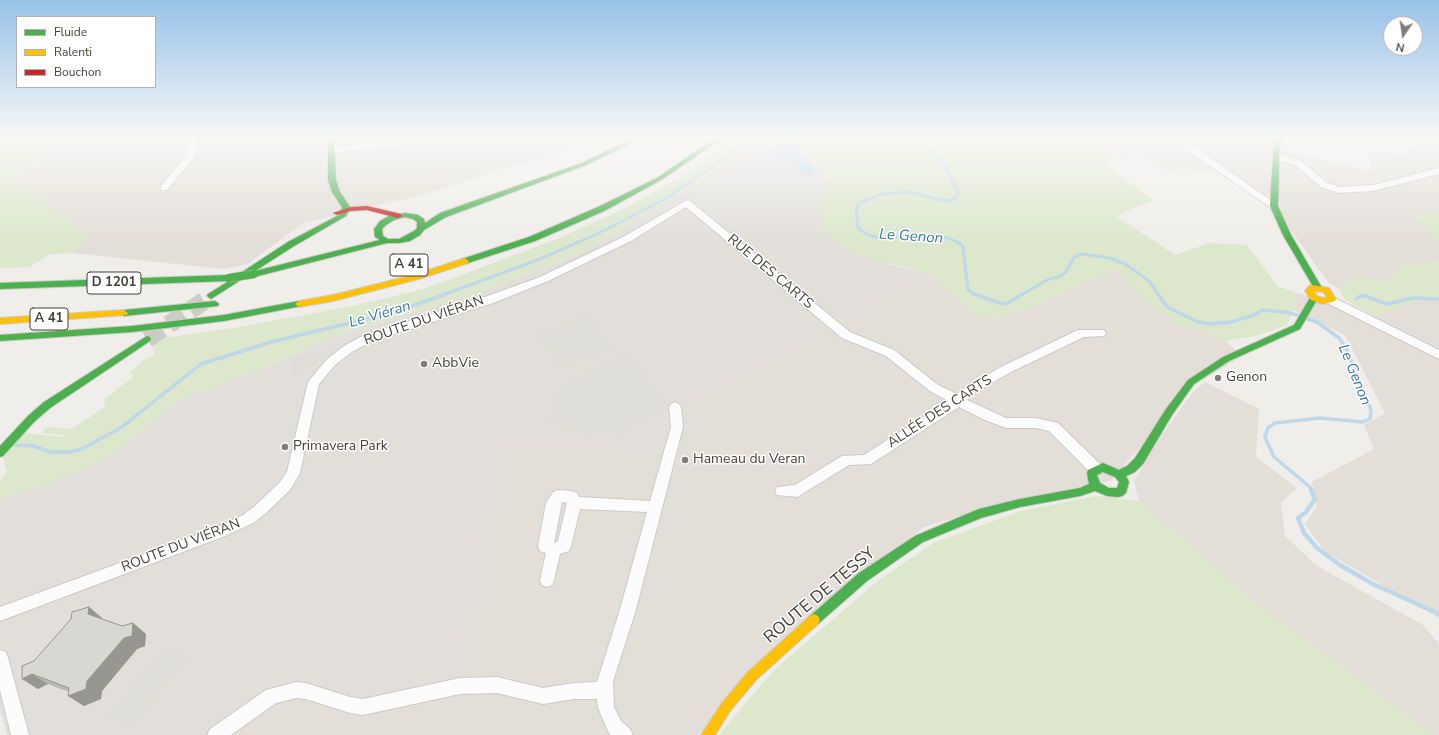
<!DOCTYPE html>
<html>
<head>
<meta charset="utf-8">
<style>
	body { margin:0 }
	#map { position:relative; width:1439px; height:735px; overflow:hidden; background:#efeeea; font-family:"Nunito Sans",sans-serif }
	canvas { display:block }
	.legend { position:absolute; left:16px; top:16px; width:140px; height:72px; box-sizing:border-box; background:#fff; border:1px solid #b4b2af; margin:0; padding:5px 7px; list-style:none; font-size:12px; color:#443f37 }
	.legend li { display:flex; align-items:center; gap:8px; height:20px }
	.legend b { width:20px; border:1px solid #b4b2af }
	.north { position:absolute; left:1383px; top:16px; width:40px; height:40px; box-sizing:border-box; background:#fff; border:1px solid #b4b2af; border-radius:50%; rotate:193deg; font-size:11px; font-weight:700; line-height:16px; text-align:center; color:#443f37 }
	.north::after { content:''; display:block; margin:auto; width:14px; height:18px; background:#807c76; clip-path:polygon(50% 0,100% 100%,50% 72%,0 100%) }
</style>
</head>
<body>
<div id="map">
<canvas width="1439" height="735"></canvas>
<ul class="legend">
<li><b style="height:5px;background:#4caf50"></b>Fluide</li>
<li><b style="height:5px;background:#ffc107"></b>Ralenti</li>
<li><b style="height:5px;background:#c62828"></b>Bouchon</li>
</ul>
<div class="north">N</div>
</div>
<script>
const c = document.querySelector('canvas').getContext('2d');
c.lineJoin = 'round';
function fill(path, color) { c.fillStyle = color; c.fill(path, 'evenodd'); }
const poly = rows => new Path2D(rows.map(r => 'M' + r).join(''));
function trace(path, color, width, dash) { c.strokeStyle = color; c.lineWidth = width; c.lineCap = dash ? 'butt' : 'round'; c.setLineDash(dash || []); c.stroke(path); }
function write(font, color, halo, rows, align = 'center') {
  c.font = font + ' "Nunito Sans",sans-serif'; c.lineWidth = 3; c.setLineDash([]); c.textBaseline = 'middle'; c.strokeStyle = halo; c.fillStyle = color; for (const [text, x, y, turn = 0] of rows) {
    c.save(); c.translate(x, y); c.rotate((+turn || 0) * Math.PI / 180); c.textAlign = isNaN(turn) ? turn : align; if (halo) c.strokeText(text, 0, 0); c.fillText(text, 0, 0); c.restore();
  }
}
fill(poly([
	[39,138,582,138,556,154,495,171,423,195,303,223,248,264,223,269,72,253,86,236,14,178,40,167],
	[1093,138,1285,138,1286,151,1370,171,1369,150,1403,155,1426,138,1439,138,1439,210,1414,219,1439,239,1439,261,1402,265,1396,275,1379,283,1362,275,1354,276,1340,289,1328,282,1281,216,1280,199,1257,193,1225,169,1205,171,1181,168,1170,172,1141,153,1120,159],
	[1114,270,1122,273,1126,281,1176,323,1225,341,1242,356,1190,388,1111,481,1011,501,924,527,865,573,698,735,194,735,203,733,271,686,307,679,357,700,453,680,491,444,593,444,658,452,668,413,925,272,977,316,998,318,1027,309],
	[1297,293,1374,316,1432,297,1439,301,1439,618,1324,551,1305,524,1317,506,1312,482,1374,449,1364,425,1385,413,1345,335,1293,310],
	[1205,382,1259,409,1256,457,1297,488,1281,503,1285,536,1317,566,1423,625,1439,644,1439,735,1433,735,1258,605,1139,501,1134,481,1161,436,1193,392]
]), '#e3dfd8');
fill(poly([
	[796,138,804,142,806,151,817,158,825,176,833,183,888,264,925,272,668,413,658,452,593,444,491,444,453,680,357,701,307,679,271,686,203,733,194,735,7,735,0,710,0,498,42,486,132,440,180,399,274,364,325,339,469,296,582,253,769,139]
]), '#e2dfdb');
fill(poly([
	[0,138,39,138,40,167,14,178,87,236,72,253,50,254,30,267,0,268],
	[735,138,775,138,761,144,582,253,469,296,325,339,274,364,180,399,132,440,94,465,42,486,0,498,0,481,7,471,3,458,24,433,63,437,65,435,42,433,47,427,72,429,105,407,104,400,134,376,129,373,145,359,154,356,153,347,157,339,234,328,348,307,424,289,557,239,619,211,685,175],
	[796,138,1093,138,1120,159,1105,164,1154,200,1116,216,1175,255,1210,243,1247,245,1277,286,1297,293,1293,310,1287,325,1260,335,1225,341,1176,324,1140,296,1126,281,1122,273,1114,270,1027,309,998,318,977,316,925,272,861,256,833,241,823,227,819,210,822,188,832,182,818,168,817,158,806,151,804,142],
	[1439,210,1439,239,1414,220],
	[1439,261,1439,301,1432,297,1374,316,1344,299,1340,289,1354,276,1362,275,1379,283,1396,275,1402,265],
	[1096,496,1139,501,1258,605,1433,735,719,735,774,670,879,580,933,543,1021,511]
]), '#dce7cc');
fill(poly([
	[587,315,611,347,562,368,538,335],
	[320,351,323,355,314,367,295,373,292,359],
	[625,351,669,406,641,421,629,419,622,434,603,429,589,434,549,422,555,415,548,412,571,374,583,380,594,366,600,369,603,363,612,366],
	[164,648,187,658,134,725,108,716]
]), '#deddda');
fill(poly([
	[792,139,799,141,799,150,814,169,814,173,809,177,789,162,771,158,769,150,782,141]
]), '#bed8e9');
trace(poly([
	[907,138,921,143,934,152,944,165,958,192,957,196,952,200,945,201,910,192,882,194,859,203,856,209,858,228,868,235,880,238,918,235,948,238,959,243,963,246,968,290,975,295],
	[443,295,540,259,597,234,665,199,754,138],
	[1021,295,1049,279,1059,277,1066,272,1074,257,1082,254,1110,258,1125,264,1149,281,1159,295]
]), '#bed8e9', 3);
trace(poly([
	[974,294,1002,304,1010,302,1023,294],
	[1158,294,1167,307,1198,322,1211,324,1231,322,1254,315,1263,310,1286,312,1300,316],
	[1356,299,1362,295,1387,304,1412,298,1439,299],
	[1305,318,1317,322,1339,338,1346,348,1371,410,1370,419,1363,422,1320,418,1275,423,1268,428,1265,437,1274,457,1310,487,1312,491],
	[15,445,33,446,51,452,70,452,82,449,122,427,201,364,271,342,395,312,446,294]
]), '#bed8e9', 3.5);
trace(poly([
	[1311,490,1315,499,1306,512,1298,518,1304,533,1317,548,1340,565,1373,584,1439,614]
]), '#bed8e9', 4.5);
trace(poly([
	[147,339,204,301]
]), '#cdcbc6', 18, [18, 8]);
const street = poly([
	[188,138,196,138,196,155,167,190,161,190,161,186,187,155,188,138],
	[415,138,445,138,441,141,332,153,328,150,332,147,415,138],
	[1173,138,1182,138,1279,206,1277,208,1271,208,1174,141,1173,138],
	[1276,154,1301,161,1327,183,1340,187,1373,185,1439,168,1439,174,1373,191,1339,193,1321,187,1295,165,1273,159,1271,157,1276,154],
	[687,200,690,201,850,332,894,350,938,385,957,394,968,386,1003,366,1078,330,1104,330,1106,333,1104,336,1084,337,1011,372,976,392,967,400,1006,418,1036,418,1058,423,1101,465,1103,469,1101,473,1096,474,1091,473,1049,431,1036,428,1006,428,985,420,959,407,871,464,849,465,797,497,777,495,775,491,777,487,795,485,842,456,864,455,948,401,930,391,886,356,842,338,686,207,631,241,548,281,493,303,372,341,352,352,335,365,319,384,300,473,290,490,265,514,253,523,225,536,0,621,0,607,215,528,243,515,255,506,280,482,287,472,308,382,327,359,344,346,364,335,485,297,540,277,623,237,687,200],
	[1331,296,1439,350,1439,359,1327,303,1325,300,1327,297,1331,296],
	[675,402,679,404,681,407,683,427,635,613,613,681,614,707,621,721,630,729,633,735,611,735,609,733,598,708,597,699,574,699,543,704,497,693,460,694,363,715,350,713,306,699,296,698,276,703,231,735,207,735,210,729,266,690,296,682,306,683,350,697,363,699,460,678,497,677,543,688,574,683,597,682,619,613,647,512,580,509,571,546,569,551,560,554,554,580,552,585,547,587,542,585,540,580,546,553,540,551,538,546,546,503,553,492,558,490,572,491,577,493,579,497,650,501,671,427,669,407,671,404,675,402],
	[562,502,567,503,558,541,554,543,562,502],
	[0,650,6,652,8,658,29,735,11,735,0,690,0,650]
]);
const fast = poly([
	[328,138,334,138,336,180,340,192,350,207,346,216,294,246,255,271,380,240,375,237,374,229,380,221,389,216,405,213,418,215,424,219,425,223,440,213,582,163,633,138,642,138,586,165,446,217,424,230,420,235,410,241,399,243,387,243,254,277,250,274,211,299,207,296,208,294,229,281,0,289,0,283,229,275,233,278,288,242,339,215,342,207,332,192,328,180,328,138],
	[405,217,413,219,417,222,417,228,414,231,399,239,388,239,383,236,382,229,386,225,394,220,405,217],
	[715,138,723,138,661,180,604,211,535,241,468,263,465,264,461,261,462,259,529,237,598,207,657,178,715,138],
	[1274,138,1280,138,1278,206,1291,235,1322,288,1321,290,1315,290,1314,288,1283,235,1270,206,1274,138],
	[1314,295,1318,298,1300,329,1229,361,1194,384,1172,415,1143,464,1135,472,1126,476,1129,482,1126,493,1122,496,1118,497,1107,496,1095,491,1080,496,1020,507,981,518,923,542,867,581,818,624,814,626,810,624,808,620,810,616,859,573,915,536,979,509,1020,499,1080,488,1089,484,1087,473,1088,470,1103,463,1119,470,1127,466,1135,458,1166,409,1188,380,1223,357,1294,325,1311,296,1314,295],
	[1103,472,1115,477,1119,482,1117,488,1109,488,1100,483,1097,475,1103,472],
	[215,301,219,304,218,306,124,316,120,313,124,310,215,301],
	[299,301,303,304,302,306,224,321,132,332,0,341,0,335,132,326,224,315,299,301],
	[147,336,150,337,151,339,150,341,50,408,34,422,3,456,0,457,0,446,28,416,44,402,147,336]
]);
const slow = poly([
	[465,258,469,261,468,263,419,279,333,301,299,307,295,304,299,301,333,295,417,274,465,258],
	[1312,285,1329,288,1336,299,1335,301,1323,304,1311,300,1305,291,1309,286,1312,285],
	[1314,291,1323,292,1327,297,1323,298,1317,296,1314,291],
	[124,310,128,313,127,315,0,324,0,318,124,310],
	[814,614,818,616,820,620,818,624,756,680,730,711,715,735,701,735,722,703,748,672,810,616,814,614]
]);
const jam = poly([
	[367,206,401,214,402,216,398,218,367,210,351,211,337,215,333,213,351,207,367,206]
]);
trace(street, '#cbcac6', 2);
trace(fast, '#cdcac1', 2);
trace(slow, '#cdcac1', 2);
trace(jam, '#cdcac1', 2);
fill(street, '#fdfcfc');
fill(fast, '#4caf50');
fill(slow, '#ffc107');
fill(jam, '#c62828');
const fastBridge = poly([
	[229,278,254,274]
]);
trace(fastBridge, '#c4baa7', 9, []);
trace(fastBridge, '#4caf50', 8);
fill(poly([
	[89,607,102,618,102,619,122,626,133,623,146,634,145,646,137,649,102,691,101,699,84,706,68,696,69,692,48,684,38,689,22,679]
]), '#bbb9b5');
fill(poly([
	[89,607,102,618,102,625,88,614],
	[133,623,146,634,145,646,137,649,102,691,101,699,84,706,68,696,87,681],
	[32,674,48,684,38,689,22,679]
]), '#989693');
const building = poly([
	[89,607,88,614,122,626,133,623,132,636,124,638,87,681,86,689,68,696,69,688,32,674,22,679,22,666,34,661,71,619,72,612,89,607]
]);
fill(building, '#d9d7d2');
trace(building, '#989693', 1);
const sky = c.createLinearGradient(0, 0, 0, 241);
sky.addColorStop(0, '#97c2e8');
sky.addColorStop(0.57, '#f8f7f6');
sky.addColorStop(1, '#f8f7f600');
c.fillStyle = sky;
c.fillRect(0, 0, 1439, 241);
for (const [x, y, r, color] of [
	[424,364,4,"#807c76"],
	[1218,378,4,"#807c76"],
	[285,447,4,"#807c76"],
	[685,460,4,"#807c76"]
]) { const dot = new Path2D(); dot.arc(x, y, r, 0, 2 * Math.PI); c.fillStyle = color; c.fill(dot); trace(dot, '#fff', 1.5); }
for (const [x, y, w] of [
	[409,265,38],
	[114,283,54],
	[49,319,38]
]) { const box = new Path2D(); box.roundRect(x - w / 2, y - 11, w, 22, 3); c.fillStyle = '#fff'; c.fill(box); trace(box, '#443f37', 1); }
write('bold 13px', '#443f37', null, [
	["A 41",409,265],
	["D 1201",114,283],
	["A 41",49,319]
]);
write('14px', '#443f37', '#fff', [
	["RUE DES CARTS",770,272,40],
	["ROUTE DU VIÉRAN",424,321,-19],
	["ALLÉE DES CARTS",940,412,-33],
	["ROUTE DU VIÉRAN",181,546,-21]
]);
write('14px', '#443f37', '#fff', [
	["AbbVie",432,364],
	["Genon",1226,378],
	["Primavera Park",293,447],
	["Hameau du Veran",693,460]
], 'left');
write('italic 15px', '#3a78a6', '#fff', [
	["Le Genon",911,237,4],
	["Le Viéran",380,315,-16],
	["Le Genon",1354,375,68]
]);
write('17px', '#443f37', '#fff', [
	["ROUTE DE TESSY",820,596,-40]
]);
</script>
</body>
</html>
